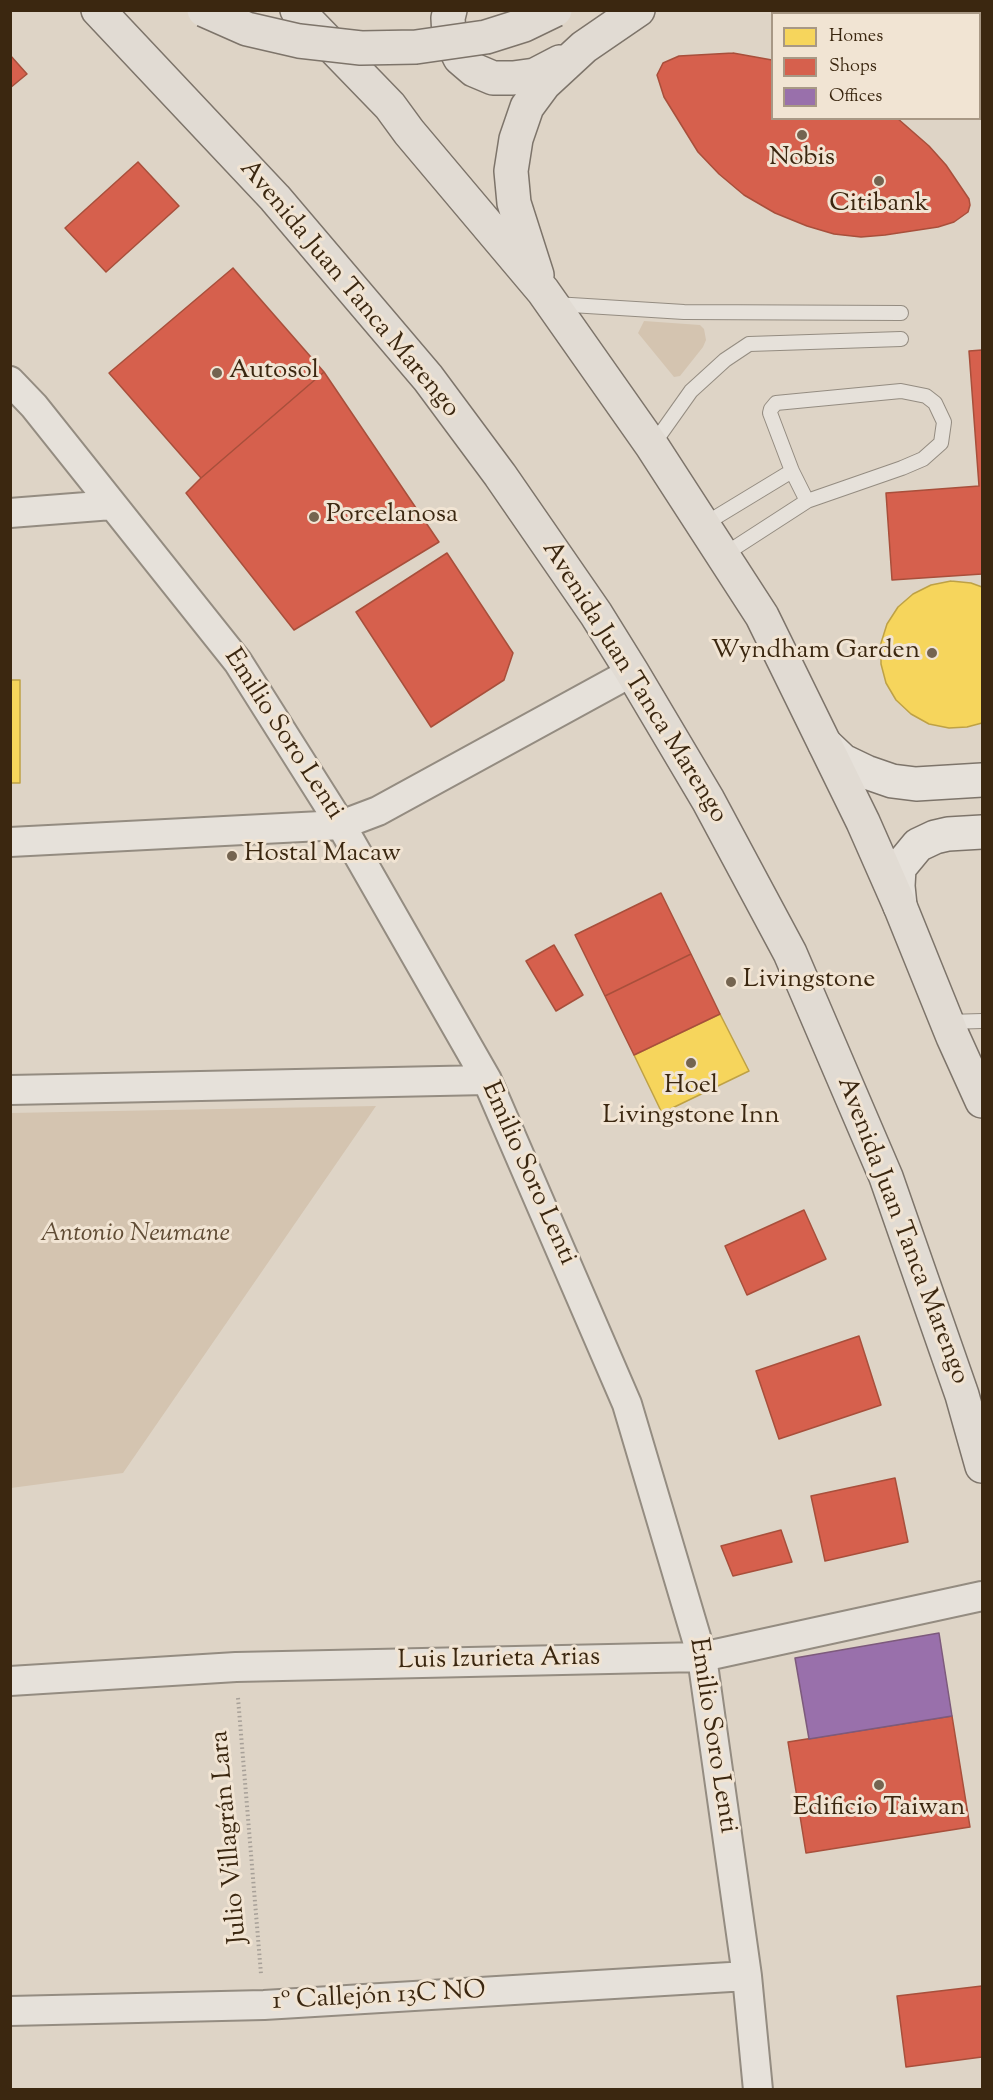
<!DOCTYPE html>
<html>
<head>
<meta charset="utf-8">
<style>
	body { margin:0 }
	#map { position:relative; width:993px; height:2100px; overflow:hidden; background:#ded4c6; font-family:"Sorts Mill Goudy",serif }
	canvas { display:block }
	.frame { position:absolute; inset:0; border:12px solid #3b2710; pointer-events:none }
	.legend { position:absolute; left:771px; top:12px; width:210px; height:108px; box-sizing:border-box; background:#f1e4d3; border:2px solid #a89885; margin:0; padding:8px 10px; list-style:none; font-size:18px; color:#3b2710 }
	.legend li { display:flex; align-items:center; gap:12px; height:30px }
	.legend b { width:30px; border:2px solid #a89885 }
</style>
</head>
<body>
<div id="map">
<canvas width="993" height="2100"></canvas>
<div class="frame"></div>
<ul class="legend">
<li><b style="height:16px;background:#f6d55c"></b>Homes</li>
<li><b style="height:16px;background:#d6604d"></b>Shops</li>
<li><b style="height:16px;background:#9970ab"></b>Offices</li>
</ul>
</div>
<script>
const c = document.querySelector('canvas').getContext('2d');
c.lineJoin = 'round';
function fill(path, color) { c.fillStyle = color; c.fill(path, 'evenodd'); }
const poly = rows => new Path2D(rows.map(r => 'M' + r).join(''));
function trace(path, color, width, dash) { c.strokeStyle = color; c.lineWidth = width; c.lineCap = dash ? 'butt' : 'round'; c.setLineDash(dash || []); c.stroke(path); }
function write(font, color, halo, rows, align = 'center') {
  c.font = font + ' "Sorts Mill Goudy",serif'; c.lineWidth = 6; c.setLineDash([]); c.textBaseline = 'middle'; c.strokeStyle = halo; c.fillStyle = color; for (const [text, x, y, turn = 0] of rows) {
    c.save(); c.translate(x, y); c.rotate((+turn || 0) * Math.PI / 180); c.textAlign = isNaN(turn) ? turn : align; if (halo) c.strokeText(text, 0, 0); c.fillText(text, 0, 0); c.restore();
  }
}
fill(poly([
	[644,321,700,325,704,329,706,340,703,347,680,376,674,377,638,333],
	[376,1106,123,1473,11,1488,11,1113]
]), '#d4c4b0');
const homes = poly([
	[951,581,971,583,982,587,982,723,967,727,949,728,929,724,911,714,896,700,886,683,881,664,881,643,887,624,898,607,913,594,931,585,951,581],
	[10,680,20,680,20,783,10,783,10,680],
	[720,1014,749,1071,662,1113,634,1055,720,1014]
]);
fill(homes, '#f6d55c');
trace(homes, '#bea145', 1.5);
const shops = poly([
	[733,53,772,60,772,118,897,118,929,146,946,165,969,199,970,205,968,212,954,222,938,227,885,235,861,237,834,234,807,226,775,213,744,195,719,174,698,152,664,97,657,75,663,63,679,56,733,53],
	[10,55,27,74,10,88,10,55],
	[138,162,179,206,106,272,65,228,138,162],
	[233,268,324,372,201,478,109,373,233,268],
	[982,350,982,574,892,580,886,493,979,486,969,351,982,350],
	[324,372,439,542,294,630,186,493,201,478,324,372],
	[447,553,513,653,504,680,431,727,356,612,447,553],
	[661,893,691,954,605,996,575,935,661,893],
	[554,945,583,995,556,1011,526,961,554,945],
	[691,954,720,1014,634,1055,605,996,691,954],
	[804,1210,826,1259,747,1295,725,1246,804,1210],
	[859,1336,881,1405,779,1439,756,1371,859,1336],
	[895,1478,908,1542,825,1561,811,1496,895,1478],
	[781,1530,792,1562,733,1576,721,1546,781,1530],
	[952,1716,970,1827,806,1853,788,1742,952,1716],
	[982,1986,982,2057,906,2067,897,1996,982,1986]
]);
fill(shops, '#d6604d');
trace(shops, '#a84f3b', 1.5);
const offices = poly([
	[939,1633,952,1716,809,1739,795,1658,939,1633]
]);
fill(offices, '#9970ab');
trace(offices, '#7d5a7c', 1.5);
const lane = poly([
	[871,10,879,14],
	[555,304,684,312,901,313],
	[652,446,691,391,725,360,749,344,901,339],
	[703,525,792,471],
	[722,556,807,501,902,468,923,459,941,443,944,422,935,403,926,396,901,391,776,403,771,409,770,413,792,471,807,501],
	[947,1022,982,1021]
]);
const street = poly([
	[10,381,34,406,238,662,341,825,487,1080,627,1404,702,1657,747,1976,758,2090],
	[10,513,112,505],
	[10,842,341,825,378,811,632,672],
	[10,1090,487,1080],
	[10,1681,236,1667,702,1657,982,1596],
	[10,2011,264,2005,747,1976]
]);
const secondary = poly([
	[825,744,843,761,866,772,892,781,916,784,982,780],
	[900,906,898,886,899,868,918,845,935,837,948,834,982,832]
]);
const primary = poly([
	[98,10,275,198,428,378,500,475,596,614,632,672,708,800,790,953,886,1177,962,1395,982,1466],
	[297,10,390,106,409,132,543,291,652,446,762,616,863,822,900,906,953,1037,982,1101],
	[450,10,448,18,449,36,460,58,474,70,493,78,513,78,535,75,560,62],
	[537,275,514,203,511,171,516,139,527,107,544,84,584,47,638,10]
]);
trace(lane, '#948c81', 16);
trace(street, '#948c81', 32);
trace(secondary, '#7d746a', 36);
trace(primary, '#7d746a', 36);
trace(poly([
	[238,1698,261,1974]
]), '#a7a098', 4, [1.5, 3]);
trace(lane, '#e6e1da', 14);
trace(street, '#e6e1da', 28);
trace(secondary, '#e6e1da', 33);
trace(primary, '#e1dbd3', 33);
const primaryBridge = poly([
	[204,10,247,29,299,41,361,48,416,47,486,37,524,25,555,10]
]);
trace(primaryBridge, '#7d746a', 36, []);
trace(primaryBridge, '#e1dbd3', 33);
for (const [x, y, r, color] of [
	[802,135,6,"#746450"],
	[879,181,6,"#746450"],
	[217,373,6,"#746450"],
	[314,517,6,"#746450"],
	[932,653,6,"#746450"],
	[232,856,6,"#746450"],
	[731,982,6,"#746450"],
	[691,1063,6,"#746450"],
	[879,1785,6,"#746450"]
]) { const dot = new Path2D(); dot.arc(x, y, r, 0, 2 * Math.PI); c.fillStyle = color; c.fill(dot); trace(dot, '#f1e4d3', 2); }
write('26px', '#3b2710', '#f1e4d3', [
	["Nobis",802,160],
	["Citibank",879,206],
	["Autosol",229,373,"left"],
	["Porcelanosa",326,517,"left"],
	["Wyndham Garden",920,653,"right"],
	["Hostal Macaw",244,856,"left"],
	["Livingstone",743,982,"left"],
	["Hoel",691,1088],
	["Livingstone Inn",691,1118],
	["Edificio Taiwan",879,1810]
]);
write('26px', '#3b2710', '#f1e4d3', [
	["Avenida Juan Tanca Marengo",348,290,50],
	["Avenida Juan Tanca Marengo",633,683,58],
	["Emilio Soro Lenti",282,735,57],
	["Emilio Soro Lenti",527,1174,66],
	["Avenida Juan Tanca Marengo",901,1231,69],
	["Luis Izurieta Arias",499,1661,-1],
	["Emilio Soro Lenti",711,1736,81],
	["Julio Villagrán Lara",231,1837,-95],
	["1º Callejón 13C NO",379,1998,-3]
]);
write('italic 26px', '#5f4b34', '#f1e4d3', [
	["Antonio Neumane",135,1236]
]);
</script>
</body>
</html>
